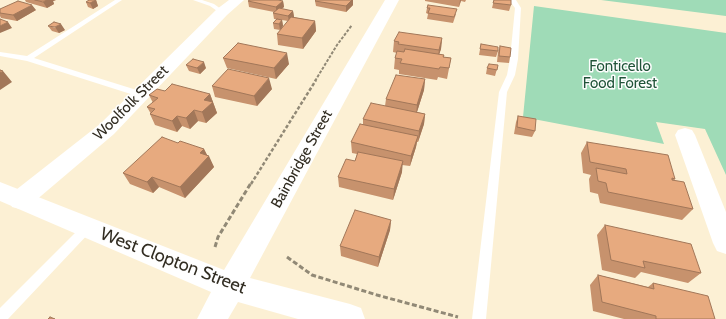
<!DOCTYPE html>
<html>
<head>
<meta charset="utf-8">
<style>
	body { margin:0 }
	canvas { display:block; background:#fcf0d4 }
</style>
</head>
<body>
<canvas width="726" height="319"></canvas>
<script>
const c = document.querySelector('canvas').getContext('2d');
c.lineJoin = 'round';
function fill(path, color) { c.fillStyle = color; c.fill(path, 'evenodd'); }
const poly = rows => new Path2D(rows.map(r => 'M' + r).join(''));
function trace(path, color, width, dash) { c.strokeStyle = color; c.lineWidth = width; c.lineCap = dash ? 'butt' : 'round'; c.setLineDash(dash || []); c.stroke(path); }
function write(font, color, halo, rows, align = 'center') {
  c.font = font + ' Cabin,sans-serif'; c.lineWidth = 3; c.setLineDash([]); c.textBaseline = 'middle'; c.strokeStyle = halo; c.fillStyle = color; for (const [text, x, y, turn = 0] of rows) {
    c.save(); c.translate(x, y); c.rotate((+turn || 0) * Math.PI / 180); c.textAlign = isNaN(turn) ? turn : align; if (halo) c.strokeText(text, 0, 0); c.fillText(text, 0, 0); c.restore();
  }
}
fill(poly([
	[601,0,726,0,726,16],
	[534,6,726,33,726,175,705,129,656,122,664,144,523,117]
]), '#9fdbb7');
trace(poly([
	[315,81,337,45,352,25]
]), '#918976', 2, [3, 1.5]);
trace(poly([
	[251,184,316,80]
]), '#918976', 2.5, [3.5, 2]);
trace(poly([
	[215,247,218,237,251,183],
	[287,257,312,275,377,295,458,317]
]), '#918976', 3, [5, 2.5]);
fill(poly([
	[115,0,122,0,34,58,143,92,144,94,143,96,137,96,27,61,0,56,0,52,27,56,115,0],
	[193,0,202,0,214,4,225,12,220,13,210,6,193,0],
	[509,0,516,0,521,8,518,59,515,75,507,92,486,319,472,319,499,92,507,75,510,59,515,8,509,0],
	[87,223,91,225,93,228,91,231,8,319,0,319,0,308,83,225,87,223]
]), '#fff');
fill(poly([
	[229,0,244,0,227,15,114,134,28,207,20,209,12,207,9,200,12,193,100,124,217,9,229,0],
	[685,128,692,130,695,135,726,212,726,254,717,251,713,243,675,135,678,130,685,128]
]), '#fff');
fill(poly([
	[385,0,399,0,250,278,350,304,361,308,365,319,298,319,238,302,228,319,197,319,211,292,0,201,0,182,224,270,385,0]
]), '#fff');
fill(poly([
	[25,0,56,0,53,1,54,4,47,8,26,2],
	[96,0,98,6,93,9,88,7,86,2],
	[316,0,353,0,353,5,346,12,316,6,315,1],
	[425,0,466,0,465,2,461,1,459,7,425,1],
	[494,0,511,5,509,11,492,8],
	[248,1,283,1,284,7,281,9,293,11,294,17,293,17,315,21,316,31,303,49,278,45,277,34,288,21,282,20,283,26,280,30,274,29,273,23,276,19,274,19,273,13,274,12,249,7],
	[428,5,456,14,453,23,427,19,428,14,426,13,427,8],
	[0,9,36,10,17,21,1,18,0,16],
	[48,26,65,30,59,33,52,31],
	[442,38,441,49,439,54,444,55,444,57,451,58,447,79,438,77,437,80,399,74,399,70,394,69,395,58,397,53,393,52,394,41],
	[481,44,498,51,496,57,479,55],
	[500,46,510,57,509,63,497,62,498,52],
	[223,58,289,64,276,79,227,68],
	[186,65,206,68,200,74,189,71],
	[498,65,495,76,486,74,487,68],
	[425,79,424,90,417,112,425,114,424,124,418,142,417,142,416,147,410,166,402,165,402,172,393,200,339,187,338,177,355,161,357,154,352,153,351,142,363,124,363,119,385,106,386,99],
	[212,86,272,89,257,106,215,97],
	[165,91,210,94,217,113,206,123,198,121,190,129,182,126,177,132,155,125,150,114,151,114,147,107,153,103,149,95],
	[518,116,535,131,532,137,514,134,516,122],
	[587,142,675,179,674,180,693,209,682,220,600,203,598,194,590,192,589,179,591,175,583,173,581,153],
	[178,143,204,149,207,155,214,167,185,198,159,187,153,193,130,184,123,173],
	[391,220,390,230,378,267,341,256,340,246],
	[605,225,701,273,688,283,641,272,635,278,602,270,597,235],
	[598,275,648,287,653,283,715,319,624,319,593,311,590,285]
]), '#c7926d');
fill(poly([
	[47,0,56,0,53,1,54,4,47,8,43,2],
	[96,0,98,6,93,9,90,3],
	[352,0,353,0,353,5,346,12,346,6],
	[460,0,461,0,459,7],
	[283,1,284,7,276,13,276,7],
	[32,5,36,10,17,21,13,15],
	[293,11,294,17,289,22,288,16],
	[282,20,283,26,280,30,279,24],
	[315,21,316,31,303,49,302,38],
	[8,22,12,28,0,33,0,26],
	[61,24,65,30,59,33,55,27],
	[442,38,441,49,437,61,439,50],
	[287,53,289,64,276,79,274,68],
	[204,62,206,68,200,74,197,68],
	[3,71,12,82,0,90,0,73],
	[269,78,272,89,257,106,254,96],
	[425,79,424,90,416,115,417,105],
	[210,94,217,113,206,123,202,112,204,100],
	[194,110,198,121,190,129,186,118],
	[425,114,424,124,418,142,419,131],
	[177,116,182,126,177,132,172,121],
	[418,136,416,147,410,166,411,156],
	[204,149,208,157,209,156,214,167,185,198,180,187,200,153],
	[403,161,402,172,393,200,394,189],
	[152,177,159,187,153,193,147,182],
	[391,220,390,230,378,267,379,257]
]), '#a27759');
const building = poly([
	[35,0,47,0,43,2,35,0],
	[89,0,96,0,90,3,86,2,89,0],
	[250,0,278,0,283,1,276,7,248,1,250,0],
	[316,0,352,0,346,6,315,1,316,0],
	[494,0,511,0,511,5,493,3,494,0],
	[18,1,32,5,13,15,0,13,0,9,18,1],
	[428,5,457,9,454,17,428,13,430,8,427,8,428,5],
	[279,8,293,11,288,16,273,13,279,8],
	[291,17,315,21,302,38,277,34,291,17],
	[0,19,8,22,0,26,0,19],
	[277,19,282,20,279,24,273,23,277,19],
	[54,22,61,24,55,27,48,26,54,22],
	[399,32,442,38,439,50,398,44,399,42,394,41,399,32],
	[238,43,287,53,274,68,223,58,238,43],
	[481,44,498,47,498,51,480,49,481,44],
	[500,46,511,48,510,57,499,56,500,46],
	[405,49,444,55,443,57,451,58,449,68,440,67,439,69,400,63,402,59,395,58,397,51,404,52,405,49],
	[193,59,204,62,197,68,186,65,193,59],
	[489,64,498,65,497,70,487,68,489,64],
	[228,69,269,78,254,96,212,86,228,69],
	[0,70,3,71,0,73,0,70],
	[396,75,425,79,417,105,386,99,396,75],
	[172,84,210,94,204,100,213,102,202,112,194,110,186,118,177,116,172,121,150,114,155,109,147,107,158,98,149,95,157,89,165,91,172,84],
	[371,103,425,114,419,131,363,119,371,103],
	[518,116,536,119,535,131,517,127,518,116],
	[360,124,418,136,411,156,351,142,360,124],
	[162,137,178,143,180,141,204,149,200,153,209,156,180,187,152,177,147,182,123,173,162,137],
	[587,142,668,155,675,179,672,178,672,180,684,182,693,209,608,192,606,183,598,181,596,168,627,174,626,169,590,162,587,142],
	[358,152,403,161,394,189,338,177,346,159,355,161,358,152],
	[355,210,391,220,379,257,340,246,355,210],
	[605,225,691,244,701,273,643,261,645,268,611,260,605,225],
	[598,275,654,289,653,283,708,296,715,319,656,319,656,316,602,302,598,275],
	[50,317,55,319,48,319,50,317]
]);
fill(building, '#e7aa7f');
trace(building, '#a27759', 1);
write('15px', '#205439', '#fefefe', [
	["Fonticello",620,67],
	["Food Forest",620,84]
]);
write('15px', '#312c21', '#fefefe', [
	["Woolfolk Street",131,103,-45],
	["Bainbridge Street",302,159,-61]
]);
write('18px', '#312c21', '#fefefe', [
	["West Clopton Street",173,261,21]
]);
</script>
</body>
</html>
